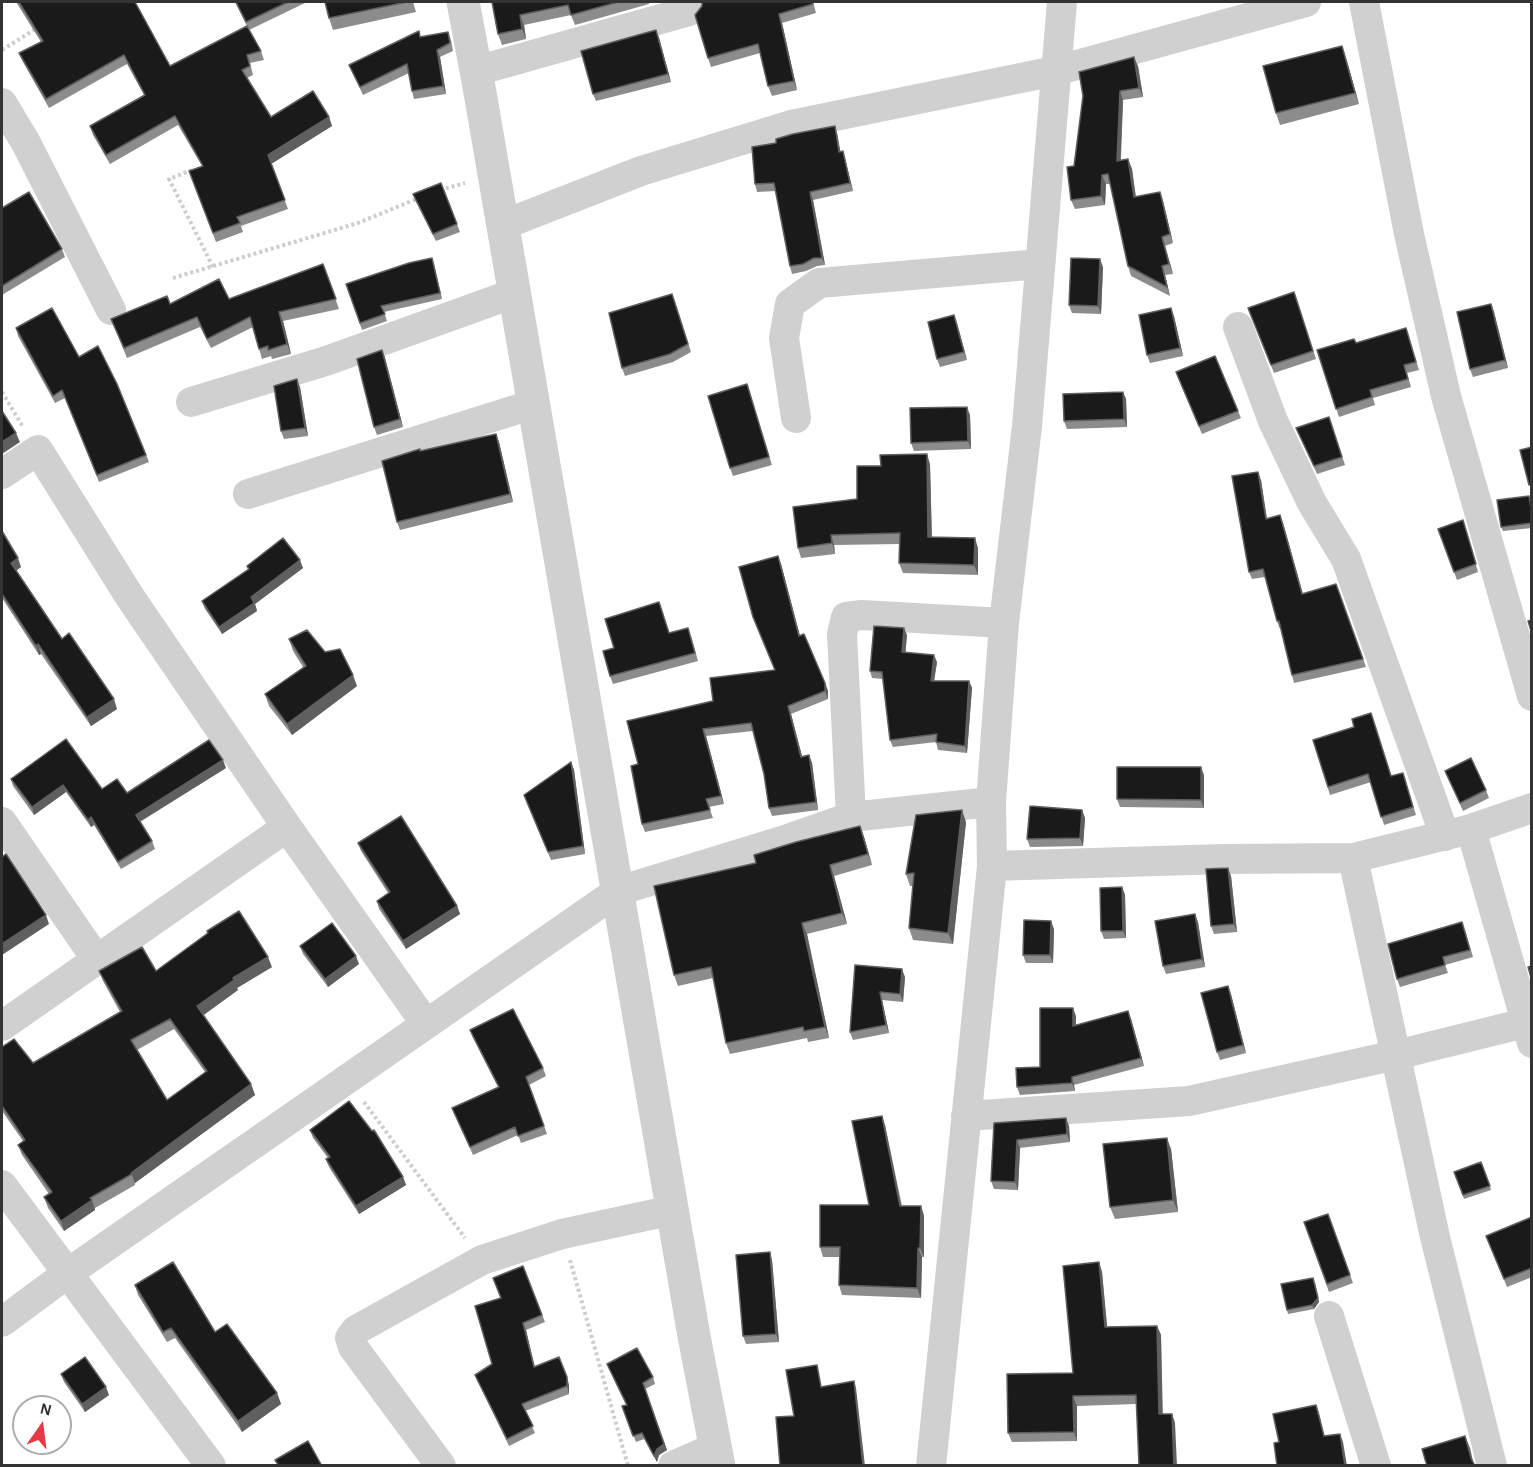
<!DOCTYPE html>
<html>
<head>
<meta charset="utf-8">
<style>
	body { margin:0 }
	#map { position:relative; width:1533px; height:1467px; overflow:hidden; background:#fff; font-family:"Alegreya Sans",sans-serif }
	canvas { display:block }
	.frame { position:absolute; inset:0; border:3px solid #333; pointer-events:none }
	.north { position:absolute; left:12px; top:1395px; width:60px; height:60px; box-sizing:border-box; background:#fff; border:2px solid #adadad; border-radius:50%; rotate:14deg; font-size:16px; font-weight:700; line-height:24px; text-align:center; color:#333 }
	.north::after { content:''; display:block; margin:auto; width:21px; height:27px; background:#e63946; clip-path:polygon(50% 0,100% 100%,50% 72%,0 100%) }
</style>
</head>
<body>
<div id="map">
<canvas width="1533" height="1467"></canvas>
<div class="frame"></div>
<div class="north">N</div>
</div>
<script>
const c = document.querySelector('canvas').getContext('2d');
c.lineJoin = 'round';
const poly = rows => new Path2D(rows.map(r => 'M' + r).join(''));
function trace(path, color, width, dash) { c.strokeStyle = color; c.lineWidth = width; c.lineCap = dash ? 'butt' : 'round'; c.setLineDash(dash || []); c.stroke(path); }
function fill(path, color) { c.fillStyle = color; c.fill(path, 'evenodd'); }
trace(poly([
	[2,50,37,28],
	[192,170,169,179,213,267],
	[440,190,465,183],
	[173,278,358,223,419,198],
	[2,392,23,427],
	[364,1102,465,1238],
	[570,1260,628,1466]
]), '#cdcdcd', 4, [3, 3]);
trace(poly([
	[1364,2,1409,234,1446,396,1532,696],
	[476,71,689,11],
	[2,103,26,143,111,310],
	[503,225,641,171,791,125,1055,71,1306,2],
	[1238,327,1273,421,1312,503,1346,559,1445,836],
	[191,402,326,361,515,293],
	[796,418,784,338,790,304,819,283,1040,264],
	[2,474,38,450,130,597,287,827,426,1024],
	[248,494,534,404],
	[851,817,842,634,846,617,862,615,1004,623],
	[2,822,97,960],
	[1471,829,1532,1043],
	[1353,858,1435,1237,1492,1466],
	[992,866,1225,859,1353,858,1471,829,1532,808],
	[2,1026,287,827],
	[966,1116,1189,1101,1396,1055,1525,1023],
	[2,1185,211,1466],
	[1329,1316,1376,1466],
	[2,1322,68,1273,618,891,788,839,851,817,991,802],
	[441,1466,353,1347,350,1338,356,1330,482,1260,562,1234,673,1210],
	[673,1466,716,1447],
	[931,1466,992,866,991,802,1004,623,1027,426,1062,2]
]), '#d0d0d0', 30);
trace(poly([
	[463,2,478,81,694,1336,719,1466]
]), '#d0d0d0', 33);
fill(poly([
	[16,2,135,2,170,66,261,51,264,60,250,63,253,75,247,78,271,117,329,117,332,126,271,164,288,209,241,226,243,232,216,242,189,171,202,166,178,125,110,164,93,135,90,126,144,95,127,64,49,108,23,62,19,53,41,42],
	[235,2,307,2,249,30],
	[325,2,413,2,416,12,333,30,329,18],
	[492,2,649,2,649,4,575,25,571,15,524,25,526,39,502,45,498,34],
	[813,2,816,13,782,23,797,90,772,96,768,86,760,53,711,67,708,58,702,6],
	[448,32,451,40,453,51,440,57,446,94,414,99,412,91,409,73,363,95,349,65,421,37],
	[659,38,671,82,596,101,593,94],
	[1346,58,1359,104,1280,125,1276,113],
	[1138,66,1143,97,1123,100,1121,160,1128,159,1132,169,1136,197,1160,192,1163,201,1173,243,1165,246,1173,274,1165,275,1170,296,1131,276,1128,266,1110,184,1106,184,1105,205,1075,209,1071,200,1074,166,1083,96],
	[837,133,840,152,845,159,853,191,813,200,825,265,817,266,806,271,792,274,790,266,776,191,757,192,755,184],
	[441,183,460,232,436,241,416,202,413,194],
	[2,208,62,249,65,257,2,295],
	[432,258,442,299,384,312,387,321,362,330,346,284],
	[323,264,339,309,283,321,291,354,272,359,271,356,262,359,253,327,211,348,200,327,127,358,111,319,170,304,229,299],
	[1103,267,1101,314,1072,313,1069,305],
	[1294,292,1316,359,1274,373,1248,308],
	[675,302,691,352,673,362,625,376,622,368],
	[1491,304,1494,312,1508,368,1473,377,1470,369],
	[954,315,967,360,940,367,937,359],
	[1174,316,1183,356,1150,363,1147,355],
	[16,328,117,384,149,462,99,482,65,398,55,403,18,336],
	[1406,328,1419,370,1407,373,1411,387,1373,398,1375,405,1339,417,1317,350,1356,343],
	[382,350,385,358,403,427,377,435,374,427],
	[1179,380,1238,411,1241,418,1202,434],
	[747,384,772,465,733,476,730,468],
	[300,387,308,436,284,439,281,431],
	[1123,392,1126,399,1127,427,1067,429,1064,421],
	[970,415,971,449,914,451,911,443],
	[1329,417,1345,465,1317,474,1296,428],
	[496,434,499,442,513,502,400,530,397,522,420,451],
	[930,464,932,537,978,548,978,575,903,573,899,563,900,544,834,545,835,554,801,558,798,548,857,499],
	[1261,480,1267,519,1283,523,1303,594,1336,584,1366,667,1294,683,1292,675,1281,629,1280,629,1277,621,1265,577,1252,579,1249,572],
	[1530,500,1532,509,1532,528,1503,531,1501,527],
	[1463,520,1478,572,1457,580,1438,529],
	[2,531,21,567,16,571,62,639,117,709,91,726,41,654,39,655,2,598],
	[781,564,800,636,825,683,828,691,828,699,791,714,802,756,809,755,812,763,818,810,772,816,769,808,764,774,753,731,706,736,724,804,709,807,713,818,645,832,642,824,638,764,713,701,775,670,753,617],
	[247,566,303,568,255,604,257,611,222,634,205,609,202,601,248,570],
	[669,633,691,636,698,661,613,684,610,676],
	[907,635,905,652,937,662,934,681,969,681,972,688,967,753,938,750,936,742,893,747,890,740,883,679,872,678,870,671],
	[289,639,325,652,357,686,292,735,269,706,265,694,303,667,293,651],
	[1313,740,1392,776,1403,773,1416,815,1384,825,1371,782,1330,795],
	[571,762,574,770,585,854,551,860,527,803],
	[226,768,140,822,152,841,155,849,121,869,94,825,91,827,66,792,34,815,13,786,11,779,102,789,127,793],
	[1445,771,1486,790,1489,798,1463,811],
	[1204,775,1204,808,1120,807,1117,799],
	[1082,810,1085,818,1083,846,1030,847,1027,839],
	[966,822,953,944,913,940,909,928,913,886,910,886,906,874],
	[864,837,872,865,834,876,847,924,807,934,829,1038,808,1042,807,1038,730,1054,726,1043,713,978,678,986,674,975,756,863],
	[358,843,457,906,460,914,406,949,379,909,377,901,388,893,361,851],
	[1231,876,1237,932,1214,934,1211,926],
	[1122,887,1125,895,1126,938,1104,939,1101,931],
	[1198,922,1205,967,1166,974,1163,966],
	[1054,929,1053,963,1026,963,1023,955],
	[1465,930,1473,957,1445,965,1448,973,1400,987,1397,979],
	[300,946,359,964,328,987,303,954],
	[855,965,905,977,903,1002,882,1000,889,1033,853,1040,850,1032],
	[272,967,237,988,238,990,203,1015,251,1084,255,1095,135,1183,135,1185,95,1208,95,1210,64,1231,48,1208,44,1197,49,1194,22,1155,18,1145,23,1141,2,1111,2,1047,33,1063,120,1012,103,981,99,971,156,971],
	[174,1029,205,1072,167,1100,137,1050],
	[1228,986,1246,1053,1220,1060,1217,1052],
	[1076,1016,1076,1025,1131,1019,1144,1066,1074,1085,1075,1091,1020,1095,1017,1087,1040,1067],
	[470,1030,543,1068,546,1076,529,1085,547,1134,521,1143,518,1135,473,1155,452,1108,498,1087,473,1038],
	[1066,1118,1069,1126,1070,1142,1020,1148,1018,1190,994,1189,991,1181,994,1123],
	[885,1125,902,1206,921,1206,924,1216,924,1257,922,1257,921,1298,842,1295,839,1285,839,1257,823,1257,820,1247,869,1205],
	[310,1130,372,1131,403,1177,406,1185,359,1214,329,1167,326,1159,328,1158,313,1138],
	[1171,1149,1178,1212,1115,1219,1110,1207],
	[1454,1172,1490,1186,1491,1190,1464,1199],
	[1328,1214,1353,1283,1329,1292,1304,1222],
	[1532,1217,1532,1277,1507,1287,1486,1236],
	[772,1260,779,1342,746,1344,743,1336],
	[1099,1262,1102,1272,1107,1327,1157,1326,1161,1335,1162,1414,1172,1414,1175,1423,1136,1404,1077,1406,1077,1441,1012,1442,1008,1433,1073,1373],
	[523,1266,545,1322,526,1330,535,1367,569,1385,569,1394,525,1411,535,1433,509,1446,478,1382,475,1375,492,1364,501,1298],
	[1315,1282,1319,1302,1314,1309,1288,1314,1287,1310],
	[135,1285,277,1393,281,1404,242,1432,175,1338,167,1342,138,1295],
	[607,1364,653,1377,655,1384,645,1389,667,1450,659,1455,657,1462,644,1439,636,1442,622,1406,626,1405],
	[61,1374,109,1395,85,1412,64,1382]
]), '#8c8c8c');
fill(poly([
	[779,14,782,23,797,90,794,81],
	[520,15,524,25,526,39,522,29],
	[656,30,659,38,671,82,668,74],
	[1342,46,1346,58,1359,104,1355,93],
	[437,50,440,57,446,94,443,86],
	[1134,57,1138,66,1143,97,1139,88],
	[1120,91,1123,100,1120,170,1117,161],
	[329,117,332,126,271,164,268,155],
	[835,126,837,133,842,160,839,152],
	[843,151,853,191,850,183],
	[1128,159,1132,169,1137,207,1134,197],
	[1102,175,1106,184,1105,205,1101,196],
	[810,192,813,200,825,265,822,258],
	[1160,192,1163,201,1173,243,1170,234],
	[1162,237,1165,246,1173,274,1169,264],
	[432,258,434,264,442,299,440,293],
	[1100,259,1103,267,1101,314,1098,306],
	[1162,266,1165,275,1170,296,1167,287],
	[1491,304,1494,312,1508,368,1505,360],
	[1171,308,1174,316,1183,356,1180,348],
	[279,312,283,321,291,354,287,344],
	[954,315,957,323,967,360,964,352],
	[382,350,385,358,403,427,400,419],
	[297,379,300,387,308,436,305,428],
	[1123,392,1126,399,1127,427,1124,419],
	[967,407,970,415,971,449,968,441],
	[16,433,20,442,2,454,2,442],
	[496,434,499,442,513,502,510,494],
	[927,454,930,464,932,547,928,537],
	[1258,472,1261,480,1268,527,1266,519],
	[1280,515,1283,523,1305,602,1302,594],
	[831,535,834,545,835,554,832,543],
	[975,538,978,548,978,575,974,565],
	[778,556,781,564,802,644,799,636],
	[18,558,21,567,14,572,11,563],
	[300,560,303,568,255,604,257,611,222,634,219,627,251,597],
	[904,628,907,635,905,659,902,652],
	[38,644,41,654,39,655,36,646],
	[934,655,937,662,933,688,931,681],
	[353,675,357,686,292,735,287,724],
	[969,681,972,688,967,753,965,746],
	[825,683,828,691,828,699,825,691],
	[114,699,117,709,91,726,87,717],
	[788,706,791,714,804,764,801,757],
	[703,729,706,736,724,804,721,796],
	[809,755,812,763,818,810,816,802],
	[223,760,226,768,139,822,136,815],
	[571,762,574,770,585,854,583,846],
	[1201,767,1204,775,1204,808,1201,800],
	[63,785,66,792,34,815,32,807],
	[962,810,966,822,953,944,948,933],
	[1082,810,1085,818,1083,846,1080,838],
	[91,817,94,825,91,827,88,820],
	[860,826,864,837,872,865,868,854],
	[830,865,834,876,847,924,842,913],
	[1228,868,1231,876,1237,932,1234,924],
	[1122,887,1125,895,1126,938,1123,931],
	[457,906,460,914,406,949,403,941],
	[1195,914,1198,922,1205,967,1202,959],
	[46,915,49,924,2,955,2,944],
	[1051,921,1054,929,1053,963,1050,955],
	[802,923,807,934,829,1038,825,1027],
	[356,956,359,964,328,987,325,979],
	[268,957,272,967,237,988,238,990,201,1017,197,1006,233,978],
	[902,969,905,977,903,1002,900,994],
	[1228,986,1231,994,1246,1053,1243,1045],
	[880,992,882,1000,889,1033,886,1025],
	[1073,1008,1076,1016,1076,1033,1073,1026],
	[1128,1011,1131,1019,1144,1066,1141,1058],
	[1072,1077,1074,1085,1075,1091,1072,1083],
	[251,1084,255,1095,135,1183,131,1173],
	[882,1116,885,1125,903,1215,900,1206],
	[1066,1118,1069,1126,1070,1142,1067,1134],
	[1167,1138,1171,1149,1178,1212,1173,1200],
	[1017,1140,1020,1148,1018,1190,1015,1182],
	[403,1177,406,1185,359,1214,356,1206],
	[92,1200,95,1210,64,1231,61,1221],
	[921,1206,924,1216,924,1257,920,1248],
	[918,1248,922,1257,921,1298,917,1288],
	[770,1252,772,1260,779,1342,776,1334],
	[1099,1262,1102,1272,1108,1336,1105,1327],
	[1313,1278,1319,1302,1314,1309,1312,1305],
	[523,1323,526,1330,536,1375],
	[1157,1326,1161,1335,1163,1423,1159,1414],
	[567,1377,569,1385,569,1394,567,1386],
	[854,1381,856,1388,865,1466,863,1466],
	[643,1383,667,1450,659,1455,657,1462,654,1456],
	[106,1387,109,1395,85,1412,82,1404],
	[277,1393,281,1404,242,1432,238,1421],
	[1073,1396,1077,1406,1077,1441,1074,1432],
	[1316,1405,1319,1413,1326,1444,1324,1436],
	[1172,1414,1175,1423,1177,1466,1174,1466],
	[1340,1434,1343,1442,1347,1466,1345,1466],
	[1465,1436,1470,1448,1474,1466,1471,1458]
]), '#5f5f5f');
const building = poly([
	[19,2,135,2,170,66,247,26,261,51,247,55,250,66,242,70,271,117,313,91,329,117,268,155,285,200,237,217,240,223,213,233,189,171,203,166,175,116,106,155,90,126,145,95,124,55,46,99,19,53,43,41,19,2],
	[236,2,288,2,246,22,236,2],
	[325,2,407,2,329,18,325,2],
	[492,2,618,2,571,15,568,5,520,15,522,29,498,34,492,2],
	[702,2,812,2,813,4,779,14,794,81,768,86,758,44,708,58,695,15,702,6,702,2],
	[656,30,668,74,593,94,581,51,656,30],
	[419,31,420,37,448,32,450,43,437,50,443,86,412,91,407,64,360,87,349,65,419,31],
	[1342,46,1355,93,1276,113,1263,66,1342,46],
	[1134,57,1139,88,1120,91,1117,161,1128,159,1134,197,1160,192,1170,234,1162,237,1169,264,1162,266,1167,287,1128,266,1108,174,1102,175,1101,196,1071,200,1067,167,1074,166,1083,96,1079,72,1134,57],
	[835,126,839,152,843,151,850,183,810,192,822,258,814,258,803,264,790,266,774,183,755,184,752,147,776,143,776,139,793,134,835,126],
	[441,183,457,224,433,234,413,194,441,183],
	[29,192,62,249,2,286,2,208,29,192],
	[432,258,440,293,381,306,385,314,360,323,346,284,409,263,432,258],
	[1071,258,1100,259,1098,306,1069,305,1071,258],
	[323,264,336,299,279,312,287,344,268,350,268,346,259,349,250,317,207,339,197,317,124,348,111,319,167,296,170,304,219,279,229,299,323,264],
	[1294,292,1313,351,1271,365,1248,308,1294,292],
	[672,294,688,344,670,354,622,368,609,313,672,294],
	[1491,304,1505,360,1470,369,1457,312,1491,304],
	[52,308,79,357,98,346,117,384,146,455,97,475,62,390,53,396,16,328,52,308],
	[1171,308,1180,348,1147,355,1139,315,1171,308],
	[954,315,964,352,937,359,928,322,954,315],
	[1406,328,1416,362,1404,365,1408,379,1370,390,1372,397,1336,409,1317,350,1354,339,1356,343,1406,328],
	[382,350,400,419,374,427,357,359,382,350],
	[1215,356,1238,411,1199,426,1176,372,1215,356],
	[297,379,305,428,281,431,274,386,297,379],
	[747,384,769,457,730,468,708,396,747,384],
	[1123,392,1124,419,1064,421,1063,394,1123,392],
	[967,407,968,441,911,443,910,408,967,407],
	[2,411,16,433,2,442,2,411],
	[1329,417,1342,457,1314,466,1296,428,1329,417],
	[496,434,510,494,397,522,382,461,420,449,420,451,496,434],
	[1532,447,1532,484,1529,485,1520,450,1532,447],
	[927,454,928,537,975,538,974,565,899,563,900,533,831,535,832,543,798,548,793,507,857,499,857,466,881,466,880,455,927,454],
	[1258,472,1266,519,1280,515,1302,594,1336,584,1363,659,1292,675,1279,621,1277,621,1263,569,1249,572,1232,476,1258,472],
	[1529,496,1532,515,1532,523,1501,527,1497,500,1529,496],
	[1463,520,1476,564,1454,572,1438,529,1463,520],
	[2,531,18,558,11,563,62,639,69,633,114,699,87,717,38,644,36,646,2,594,2,531],
	[283,538,300,560,251,597,254,603,219,627,202,601,249,569,247,566,283,538],
	[778,556,799,636,804,634,825,683,825,691,788,706,801,757,809,755,816,802,769,808,764,774,751,723,703,729,721,796,706,799,710,810,642,824,631,766,638,764,627,721,713,701,710,678,775,670,753,617,739,567,778,556],
	[659,602,669,633,688,628,695,653,610,676,603,651,614,648,605,619,659,602],
	[1532,620,1532,634,1528,621,1532,620],
	[874,626,904,628,902,652,934,655,931,681,969,681,965,746,936,742,937,734,890,740,882,672,870,671,874,626],
	[307,630,325,652,340,649,353,675,287,724,265,694,306,666,289,639,307,630],
	[1371,713,1391,776,1403,773,1413,807,1381,817,1368,774,1328,787,1313,740,1354,727,1352,719,1371,713],
	[66,739,102,789,117,779,127,793,209,740,223,760,136,815,152,841,118,862,91,817,88,820,63,785,32,807,11,779,66,739],
	[1471,758,1486,790,1460,803,1445,771,1471,758],
	[571,762,583,846,548,852,524,795,571,762],
	[1117,767,1201,767,1201,800,1117,799,1117,767],
	[1030,806,1082,810,1080,838,1027,839,1030,806],
	[962,810,948,933,909,928,914,873,906,874,916,815,962,810],
	[401,816,457,906,403,941,377,901,390,892,358,843,401,816],
	[860,826,868,854,830,865,842,913,802,923,825,1027,804,1031,803,1027,726,1043,711,967,674,975,654,886,756,863,754,855,796,842,860,826],
	[6,854,46,915,2,944,2,857,6,854],
	[1228,868,1234,924,1211,926,1206,869,1228,868],
	[1122,887,1123,931,1101,931,1100,888,1122,887],
	[239,911,268,957,233,978,234,980,197,1006,251,1084,131,1173,132,1174,90,1198,92,1200,61,1221,44,1197,52,1192,18,1145,25,1140,2,1106,2,1047,14,1039,33,1063,122,1011,99,971,142,947,156,971,208,933,207,931,239,911],
	[170,1019,207,1071,167,1100,131,1040,170,1019],
	[1195,914,1202,959,1163,966,1155,921,1195,914],
	[1024,920,1051,921,1050,955,1023,955,1024,920],
	[1462,922,1470,950,1443,957,1445,965,1397,979,1388,944,1462,922],
	[332,923,356,956,325,979,300,946,332,923],
	[855,965,902,969,900,994,880,992,886,1025,850,1032,855,965],
	[1532,966,1532,981,1528,967,1532,966],
	[1228,986,1243,1045,1217,1052,1201,993,1228,986],
	[1040,1008,1073,1008,1073,1026,1128,1011,1141,1058,1072,1077,1072,1083,1017,1087,1016,1068,1040,1067,1040,1008],
	[513,1009,543,1068,526,1077,544,1126,518,1136,515,1127,470,1147,452,1108,499,1087,470,1030,513,1009],
	[349,1101,372,1131,374,1130,403,1177,356,1206,326,1159,330,1157,310,1130,349,1101],
	[882,1116,900,1206,921,1206,920,1248,918,1248,917,1288,839,1285,840,1247,820,1247,820,1205,869,1205,852,1121,882,1116],
	[1066,1118,1067,1134,1017,1140,1015,1182,991,1181,994,1123,1066,1118],
	[1167,1138,1173,1200,1110,1207,1103,1144,1167,1138],
	[1481,1162,1490,1186,1463,1195,1454,1172,1481,1162],
	[1328,1214,1350,1275,1327,1284,1304,1222,1328,1214],
	[1532,1217,1532,1268,1504,1279,1486,1236,1532,1217],
	[770,1252,776,1334,743,1336,736,1255,770,1252],
	[173,1262,215,1332,227,1324,277,1393,238,1421,171,1328,163,1332,135,1285,173,1262],
	[1099,1262,1105,1327,1157,1326,1159,1414,1172,1414,1174,1466,1139,1466,1136,1395,1073,1396,1074,1432,1008,1433,1007,1374,1073,1373,1063,1266,1099,1262],
	[523,1266,542,1315,523,1323,534,1367,559,1357,567,1377,567,1386,522,1404,533,1426,507,1439,475,1375,492,1364,475,1306,501,1298,493,1278,523,1266],
	[1313,1278,1318,1298,1312,1305,1287,1310,1281,1284,1313,1278],
	[637,1348,653,1377,643,1383,664,1444,657,1449,654,1456,642,1433,633,1436,622,1406,627,1405,607,1364,637,1348],
	[85,1357,106,1387,82,1404,61,1374,85,1357],
	[817,1365,821,1387,854,1381,863,1466,780,1466,776,1417,794,1416,786,1370,817,1365],
	[1316,1405,1324,1436,1340,1434,1345,1466,1277,1466,1274,1443,1279,1442,1273,1414,1316,1405],
	[1465,1436,1471,1458,1475,1466,1427,1466,1422,1449,1465,1436],
	[308,1441,322,1466,279,1466,275,1460,308,1441]
]);
fill(building, '#1a1a1a');
trace(building, '#5f5f5f', 1.5);
</script>
</body>
</html>
